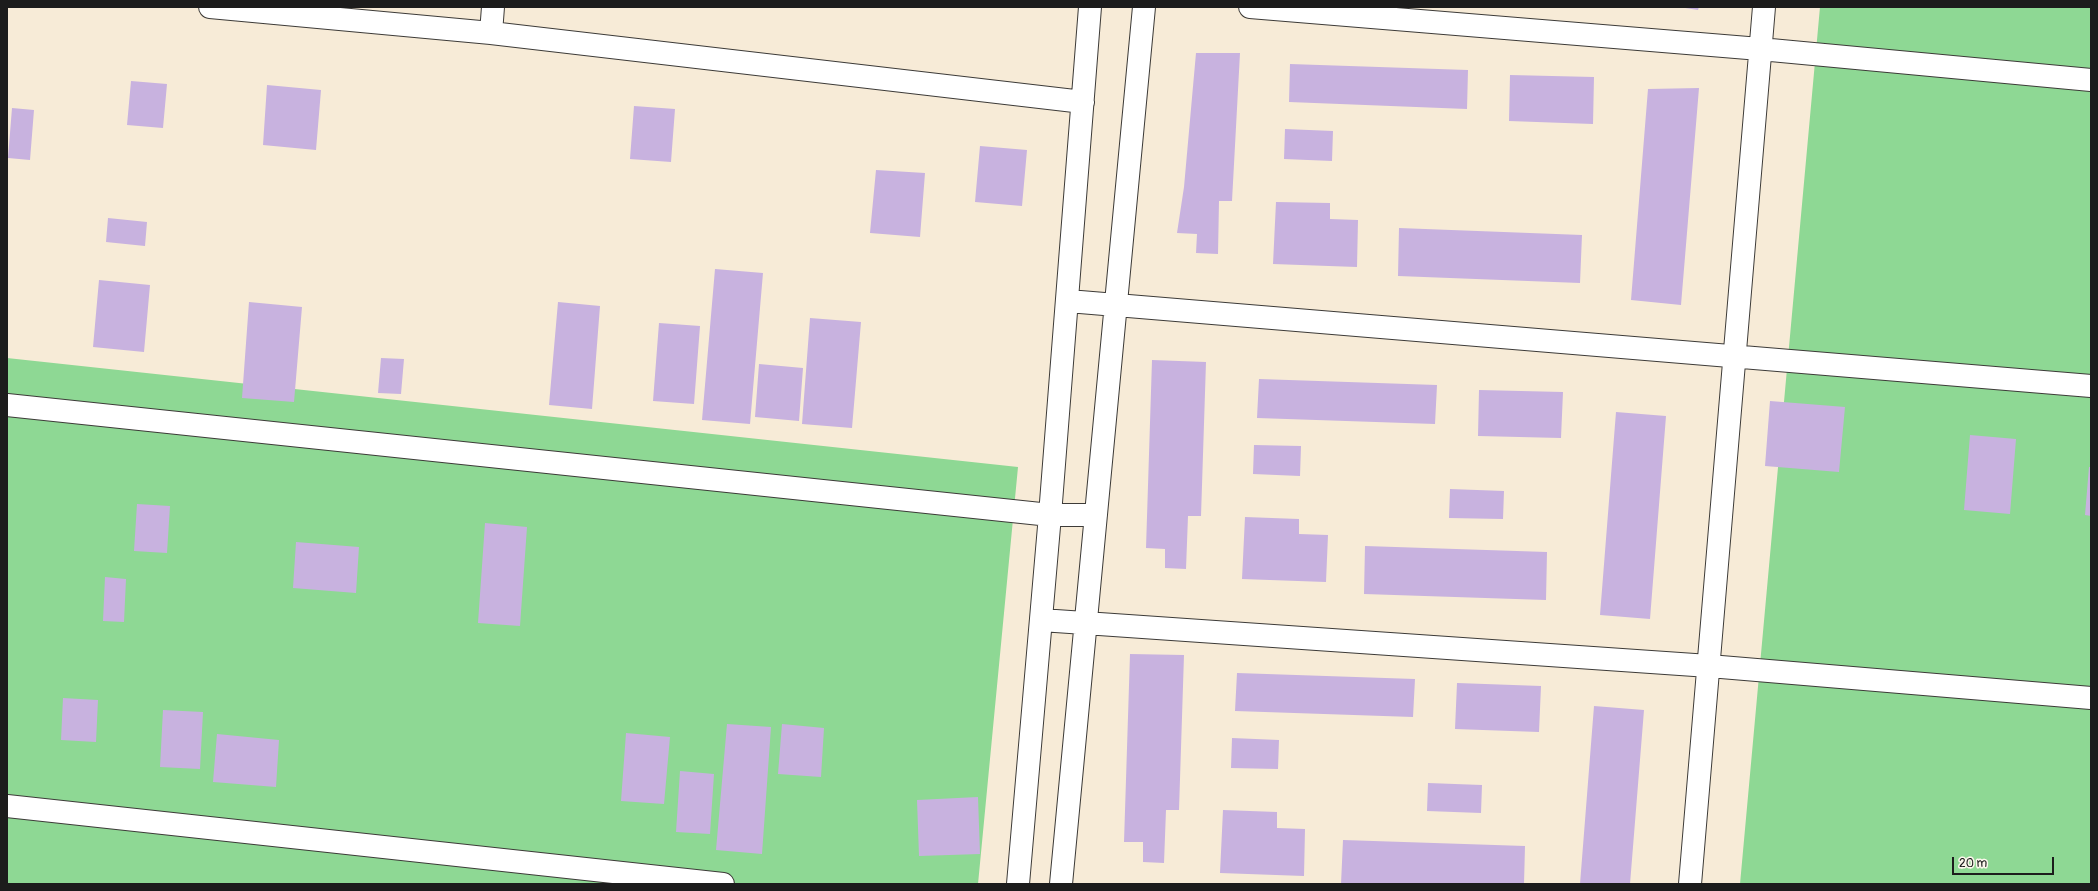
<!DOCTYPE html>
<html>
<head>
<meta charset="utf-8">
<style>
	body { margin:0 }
	#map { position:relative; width:2098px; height:891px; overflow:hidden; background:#f7ebd7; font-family:Pangolin,sans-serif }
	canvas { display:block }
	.frame { position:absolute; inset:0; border:8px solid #1c1c1c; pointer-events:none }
	.scale { position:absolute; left:1952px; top:857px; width:102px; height:18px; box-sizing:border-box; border:2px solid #1c1c1c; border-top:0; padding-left:5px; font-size:12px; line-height:14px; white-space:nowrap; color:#1c1c1c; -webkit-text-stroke:3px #fbf7ec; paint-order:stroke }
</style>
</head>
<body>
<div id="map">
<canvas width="2098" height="891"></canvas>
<div class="frame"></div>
<div class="scale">20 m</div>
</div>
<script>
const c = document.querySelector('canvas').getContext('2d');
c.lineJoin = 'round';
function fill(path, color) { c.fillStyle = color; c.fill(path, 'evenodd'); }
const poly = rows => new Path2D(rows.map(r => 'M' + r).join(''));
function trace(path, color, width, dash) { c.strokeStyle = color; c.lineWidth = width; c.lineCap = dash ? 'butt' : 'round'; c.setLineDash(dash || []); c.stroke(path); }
fill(poly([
	[1820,7,2091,7,2091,884,1740,884],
	[7,358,1018,467,978,884,7,884]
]), '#8ed894');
fill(poly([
	[1679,7,1699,7,1698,10],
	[1196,53,1240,53,1232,201,1219,201,1218,254,1196,253,1197,234,1177,233,1184,187],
	[1290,64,1468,70,1467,109,1289,102],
	[1510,75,1594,77,1593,124,1509,121],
	[131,81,167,84,163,128,127,125],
	[267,85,321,90,316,150,263,145],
	[1699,88,1681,305,1631,300,1648,89],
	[634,106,675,109,671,162,630,159],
	[12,108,34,110,30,160,8,158],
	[1285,129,1333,131,1332,161,1284,159],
	[980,146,1027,150,1022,206,975,202],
	[876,170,925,173,920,237,870,233],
	[1276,202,1330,203,1330,219,1358,220,1357,267,1273,264],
	[108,218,147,222,145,246,106,242],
	[1399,228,1582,235,1580,283,1398,276],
	[715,269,763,273,750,424,702,420],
	[99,280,150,285,144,352,93,347],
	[249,302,302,307,294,402,242,398],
	[558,302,600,306,592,409,549,405],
	[810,318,861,322,852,428,802,424],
	[659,323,700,326,694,404,653,401],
	[381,358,404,359,401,394,378,393],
	[1152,360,1206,362,1201,516,1188,516,1186,569,1165,568,1165,549,1146,548],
	[759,364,803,368,799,421,755,417],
	[1259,379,1437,385,1435,424,1257,418],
	[1479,390,1563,392,1561,438,1478,436],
	[1770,401,1845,407,1839,472,1765,466],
	[1616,412,1666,416,1650,619,1600,615],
	[1970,435,2016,439,2010,514,1964,510],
	[1254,445,1301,446,1300,476,1253,474],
	[2089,467,2091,467,2091,516,2085,515],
	[1450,489,1504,491,1503,519,1449,518],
	[137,504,170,506,167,553,134,551],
	[1245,517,1299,519,1299,534,1328,535,1326,582,1242,579],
	[485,523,527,527,520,626,478,623],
	[296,542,359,547,356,593,293,588],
	[1365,546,1547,552,1546,600,1364,594],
	[105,577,126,579,124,622,103,621],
	[1130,654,1184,655,1179,810,1166,810,1164,863,1143,862,1143,842,1124,842],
	[1237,673,1415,679,1413,717,1235,711],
	[1457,683,1541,686,1539,732,1455,729],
	[63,698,98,700,96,742,61,740],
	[1594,706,1644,710,1630,884,1580,884],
	[163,710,203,712,200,769,160,767],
	[727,724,771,727,762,854,716,850],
	[782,724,824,728,821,777,778,774],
	[626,733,670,737,664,804,621,801],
	[217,734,279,740,276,787,213,782],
	[1232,738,1279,740,1278,769,1231,768],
	[680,771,714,774,710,834,676,832],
	[1428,783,1482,785,1481,813,1427,811],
	[978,797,980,854,919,856,917,800],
	[1223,810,1277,812,1277,828,1305,829,1304,876,1220,873],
	[1343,840,1525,846,1524,884,1341,884]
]), '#c8b2df');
const minor = poly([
	[210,7,491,33,1083,102],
	[1250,7,1760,49,2091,80],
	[491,33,493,7],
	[1068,301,2091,386],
	[7,405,1050,515,1096,515],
	[1041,620,1709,666,2091,698],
	[7,806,723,884],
	[1018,884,1050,515,1090,7],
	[1061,884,1144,7],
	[1690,884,1764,7]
]);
trace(minor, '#3d3b38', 24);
trace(minor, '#fff', 22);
</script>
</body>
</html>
